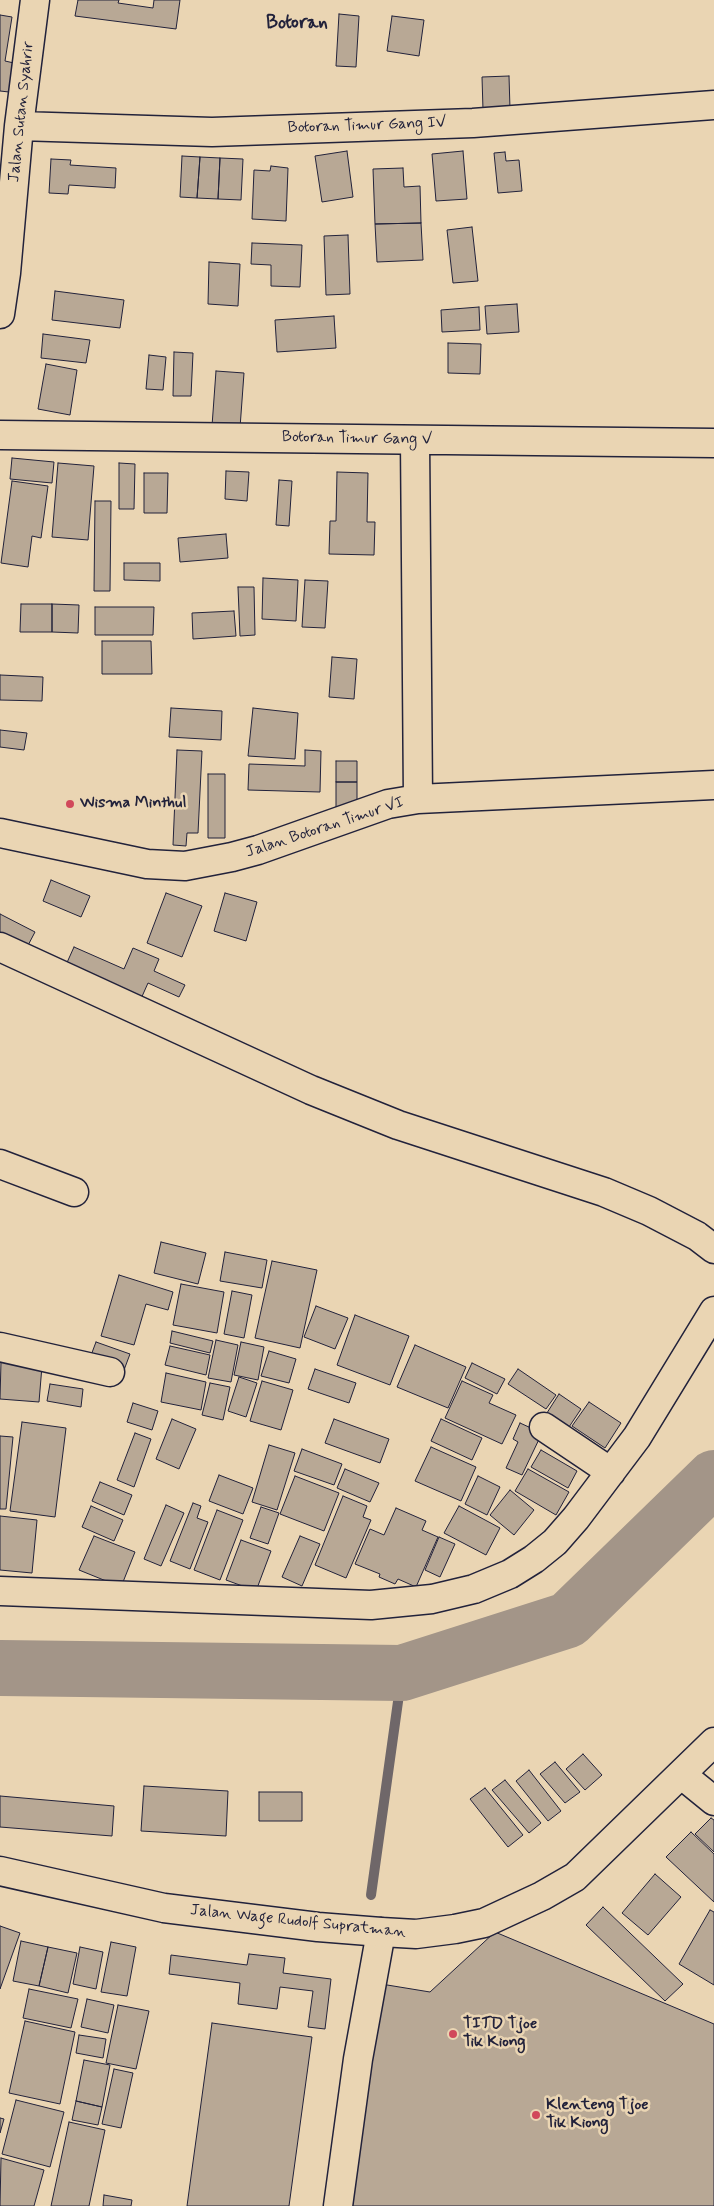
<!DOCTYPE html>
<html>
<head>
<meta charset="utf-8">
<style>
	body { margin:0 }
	canvas { display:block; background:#ead5b3 }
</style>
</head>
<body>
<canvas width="714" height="2206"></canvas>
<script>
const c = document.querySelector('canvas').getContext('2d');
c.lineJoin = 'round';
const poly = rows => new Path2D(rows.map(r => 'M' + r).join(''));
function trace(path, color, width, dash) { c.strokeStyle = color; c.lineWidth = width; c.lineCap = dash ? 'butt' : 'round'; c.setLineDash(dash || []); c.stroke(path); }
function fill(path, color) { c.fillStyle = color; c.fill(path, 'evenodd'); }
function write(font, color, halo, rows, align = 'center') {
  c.font = font + ' Mynerve,sans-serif'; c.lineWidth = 5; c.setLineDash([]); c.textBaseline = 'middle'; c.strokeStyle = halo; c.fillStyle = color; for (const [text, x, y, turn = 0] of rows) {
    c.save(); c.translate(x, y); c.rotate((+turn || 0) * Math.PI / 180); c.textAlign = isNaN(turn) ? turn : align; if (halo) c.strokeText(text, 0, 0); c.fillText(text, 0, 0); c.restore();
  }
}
trace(poly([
	[371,1895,402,1673]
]), '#6f6769', 10);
trace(poly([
	[0,1668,402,1673,568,1620,714,1478]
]), '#a39588', 56);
const building = poly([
	[78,0,119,0,118,3,153,8,154,0,180,0,176,29,75,16,78,0],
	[339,14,359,16,356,67,336,66,339,14],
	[0,15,12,17,5,61,14,63,9,92,0,91,0,15],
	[392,16,424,20,419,56,387,51,392,16],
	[509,76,510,109,483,110,482,77,509,76],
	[347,151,353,197,322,202,315,156,347,151],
	[463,151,467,199,436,201,432,154,463,151],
	[505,152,506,161,519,160,522,191,498,193,494,153,505,152],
	[182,156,200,157,197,198,180,197,182,156],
	[200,157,220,158,218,199,197,198,200,157],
	[220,158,243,159,241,200,218,199,220,158],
	[51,159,71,160,70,165,116,168,115,188,69,185,68,194,49,193,51,159],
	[271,166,288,168,286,221,252,219,254,170,270,171,271,166],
	[403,168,404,187,420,186,421,223,375,224,373,169,403,168],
	[421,223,423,260,377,262,375,224,421,223],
	[472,227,478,281,453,283,447,230,472,227],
	[348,235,350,294,326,295,324,236,348,235],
	[252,243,302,245,300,287,271,286,271,265,251,264,252,243],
	[209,262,240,264,238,306,208,304,209,262],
	[55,291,124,300,120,328,52,320,55,291],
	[517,304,519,332,487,334,485,306,517,304],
	[479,307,480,330,442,332,441,310,479,307],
	[334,316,336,348,277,352,275,320,334,316],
	[43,334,90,340,86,363,41,358,43,334],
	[448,343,481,344,480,374,448,373,448,343],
	[174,352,193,353,191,396,173,396,174,352],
	[149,355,166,357,163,390,146,389,149,355],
	[46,364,77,370,70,415,38,409,46,364],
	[216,371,244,373,240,428,212,426,216,371],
	[12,458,54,462,52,483,10,479,12,458],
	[58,463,94,466,88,540,52,537,58,463],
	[119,463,135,464,134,509,119,509,119,463],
	[226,471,249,472,247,501,225,499,226,471],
	[337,472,368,473,367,522,375,522,374,555,329,554,330,521,336,521,337,472],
	[144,473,168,473,167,513,144,513,144,473],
	[279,480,292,481,289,526,276,525,279,480],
	[12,481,48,486,41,538,32,536,28,567,1,563,12,481],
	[95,501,111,501,110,591,94,591,95,501],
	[226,534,228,558,180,562,178,538,226,534],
	[124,563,160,563,160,581,124,580,124,563],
	[263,578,298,580,296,621,262,619,263,578],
	[305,580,328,581,325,628,302,627,305,580],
	[238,587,254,587,255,635,240,636,238,587],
	[21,604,52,604,52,632,20,632,21,604],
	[52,604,79,605,78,633,52,632,52,604],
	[95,607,154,607,153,635,95,635,95,607],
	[234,611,236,636,193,639,192,613,234,611],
	[102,641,151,641,152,674,102,674,102,641],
	[332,657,357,659,354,699,329,697,332,657],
	[0,675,43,677,42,701,0,700,0,675],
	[171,708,222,711,221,740,169,737,171,708],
	[253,708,298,713,295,759,248,756,253,708],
	[0,730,27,733,24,750,0,747,0,730],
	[177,750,202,751,198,833,187,833,186,846,173,845,177,750],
	[305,750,321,751,320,792,248,790,249,764,305,766,305,750],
	[336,761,357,761,357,782,336,782,336,761],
	[208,774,225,774,225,838,208,838,208,774],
	[336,782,357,782,357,808,336,808,336,782],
	[51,880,90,896,81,917,43,901,51,880],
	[166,893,202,906,182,957,147,943,166,893],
	[225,893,257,902,246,941,214,931,225,893],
	[0,914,35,932,25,951,0,938,0,914],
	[74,947,124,969,133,948,159,959,154,971,185,985,179,997,148,983,140,1001,65,967,74,947],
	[161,1242,206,1253,198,1284,154,1273,161,1242],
	[225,1252,267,1260,262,1288,220,1281,225,1252],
	[272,1261,317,1270,300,1348,255,1338,272,1261],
	[119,1275,173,1292,168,1310,146,1304,134,1345,101,1336,119,1275],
	[181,1284,224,1292,217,1333,173,1325,181,1284],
	[232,1291,252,1295,244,1338,224,1334,232,1291],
	[316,1306,348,1318,335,1349,304,1337,316,1306],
	[355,1315,409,1336,390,1385,337,1365,355,1315],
	[172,1331,213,1341,210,1353,170,1343,172,1331],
	[216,1340,238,1345,231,1382,208,1378,216,1340],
	[96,1342,130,1354,124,1370,90,1358,96,1342],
	[241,1342,264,1347,258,1380,234,1375,241,1342],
	[415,1345,466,1367,448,1408,397,1387,415,1345],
	[170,1346,210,1355,206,1375,165,1365,170,1346],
	[269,1351,296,1359,289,1383,261,1376,269,1351],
	[1,1362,42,1366,39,1402,0,1399,1,1362],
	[472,1363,505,1379,497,1394,465,1378,472,1363],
	[315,1369,356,1383,349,1403,308,1389,315,1369],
	[518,1369,556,1395,546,1409,508,1384,518,1369],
	[166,1373,206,1382,201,1410,161,1402,166,1373],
	[239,1377,257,1383,246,1417,228,1411,239,1377],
	[262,1381,293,1390,281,1430,250,1421,262,1381],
	[462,1381,493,1395,489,1403,516,1415,502,1444,445,1418,462,1381],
	[210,1383,230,1387,223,1420,202,1415,210,1383],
	[50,1384,83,1389,81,1407,47,1401,50,1384],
	[559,1394,581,1409,567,1430,545,1416,559,1394],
	[589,1402,621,1423,605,1448,572,1426,589,1402],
	[133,1403,158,1411,152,1430,127,1422,133,1403],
	[172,1419,196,1429,179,1469,156,1459,172,1419],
	[334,1419,389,1439,380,1463,325,1443,334,1419],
	[441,1419,482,1438,472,1460,431,1441,441,1419],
	[22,1422,66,1428,55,1517,10,1511,22,1422],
	[520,1423,542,1433,522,1475,506,1468,518,1442,513,1439,520,1423],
	[135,1433,151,1439,134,1487,117,1480,135,1433],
	[0,1436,13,1437,6,1509,0,1509,0,1436],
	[269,1445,295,1453,277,1510,252,1502,269,1445],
	[431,1447,476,1467,461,1501,415,1481,431,1447],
	[302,1449,342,1464,334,1485,294,1471,302,1449],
	[541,1450,577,1471,568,1488,531,1467,541,1450],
	[345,1469,379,1483,370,1502,337,1488,345,1469],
	[528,1469,569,1492,556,1515,515,1491,528,1469],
	[219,1475,253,1488,243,1514,209,1501,219,1475],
	[295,1476,339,1493,324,1531,280,1514,295,1476],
	[478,1476,500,1487,487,1515,465,1504,478,1476],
	[100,1482,132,1495,124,1515,92,1501,100,1482],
	[510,1490,534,1510,514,1535,490,1515,510,1490],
	[343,1496,367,1506,363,1517,371,1520,346,1578,315,1565,343,1496],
	[193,1503,201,1506,197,1518,208,1522,190,1569,170,1561,193,1503],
	[166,1505,184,1513,161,1566,144,1559,166,1505],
	[91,1506,123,1520,114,1541,82,1527,91,1506],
	[459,1506,500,1528,486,1555,444,1533,459,1506],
	[261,1507,279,1513,268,1544,250,1538,261,1507],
	[396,1508,426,1521,422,1530,438,1537,416,1587,398,1579,395,1584,379,1577,380,1574,355,1564,370,1529,384,1535,396,1508],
	[217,1510,243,1520,220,1580,194,1570,217,1510],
	[0,1516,37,1520,32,1573,0,1570,0,1516],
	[94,1536,135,1552,121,1587,79,1570,94,1536],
	[300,1536,320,1544,302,1586,282,1577,300,1536],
	[439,1537,455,1544,440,1577,425,1570,439,1537],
	[241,1540,271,1551,256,1591,226,1580,241,1540],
	[583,1754,602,1775,585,1790,566,1769,583,1754],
	[555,1762,580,1792,565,1803,540,1774,555,1762],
	[529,1770,561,1811,548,1821,516,1781,529,1770],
	[505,1780,541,1823,529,1833,492,1790,505,1780],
	[144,1786,228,1791,226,1836,141,1831,144,1786],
	[485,1788,523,1835,508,1847,470,1799,485,1788],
	[259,1792,302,1792,302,1821,259,1821,259,1792],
	[0,1796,114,1806,112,1836,0,1827,0,1796],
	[711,1818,714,1820,714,1852,695,1834,711,1818],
	[691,1832,714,1854,714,1902,666,1857,691,1832],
	[655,1874,681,1897,648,1935,622,1913,655,1874],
	[603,1907,683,1984,665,2001,586,1925,603,1907],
	[710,1910,714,1912,714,1985,679,1964,710,1910],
	[0,1926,20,1933,0,1989,0,1926],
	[495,1932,714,2024,714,2206,345,2206,375,1983,430,1992,495,1932],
	[21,1941,48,1947,39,1986,13,1981,21,1941],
	[111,1942,136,1947,127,1996,101,1992,111,1942],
	[48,1947,77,1953,68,1993,39,1986,48,1947],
	[80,1947,103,1952,96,1989,73,1984,80,1947],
	[249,1954,285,1958,283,1973,331,1979,325,2029,308,2027,313,1991,280,1987,277,2009,238,2004,240,1983,169,1974,171,1955,247,1965,249,1954],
	[29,1989,78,1999,71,2028,23,2018,29,1989],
	[87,1999,114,2005,108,2033,81,2027,87,1999],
	[118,2005,149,2011,136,2069,106,2063,118,2005],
	[25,2021,75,2032,60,2104,9,2093,25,2021],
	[212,2023,312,2037,289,2206,187,2206,212,2023],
	[79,2035,106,2039,103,2058,76,2053,79,2035],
	[84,2060,110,2065,102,2107,76,2101,84,2060],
	[114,2069,133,2073,121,2128,102,2124,114,2069],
	[16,2100,64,2112,50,2167,2,2154,16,2100],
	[76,2101,102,2107,98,2125,72,2120,76,2101],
	[0,2118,4,2119,0,2133,0,2118],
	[69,2122,105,2130,89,2206,51,2206,69,2122],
	[1,2158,44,2170,34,2206,0,2206,1,2158],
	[104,2195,132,2200,131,2206,103,2206,104,2195]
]);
fill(building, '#b8a895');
trace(building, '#22223b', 1);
const minor = poly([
	[19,126,212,132,473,123,714,105],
	[0,314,6,273,19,126,35,0],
	[0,435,714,443],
	[415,440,418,799],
	[0,833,147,864,185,866,232,857,258,850,388,804,418,799,714,785],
	[0,947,311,1090,398,1125,604,1192,649,1211,697,1236,714,1249],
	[0,1164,74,1192],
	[0,1347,110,1372],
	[544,1427,611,1472],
	[0,1591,371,1605,432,1599,474,1589,510,1574,534,1559,555,1542,576,1518,637,1437,714,1311],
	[682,1775,714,1801],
	[338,2206,358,2059,381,1932]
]);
const secondary = poly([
	[0,1871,164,1908,318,1927,381,1932,416,1934,455,1929,484,1923,542,1896,575,1877,714,1742]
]);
trace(minor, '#22223b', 31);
trace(secondary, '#22223b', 31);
trace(minor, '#ead5b3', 28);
trace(secondary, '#ead5b3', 28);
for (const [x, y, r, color] of [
	[70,804,5,"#d1495b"],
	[453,2034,5,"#d1495b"],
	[536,2115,5,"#d1495b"]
]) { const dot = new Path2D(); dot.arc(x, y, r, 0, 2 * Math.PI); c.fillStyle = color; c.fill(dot); trace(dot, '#ead5b3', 2); }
write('16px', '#22223b', '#ead5b3', [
	["Jalan Sutan Syahrir",22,112,-84],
	["Botoran Timur Gang IV",367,126,-2],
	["Botoran Timur Gang V",357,439,1],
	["Jalan Botoran Timur VI",325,828,-18],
	["Jalan Wage Rudolf Supratman",298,1922,6]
]);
write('bold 16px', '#22223b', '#ead5b3', [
	["Wisma Minthul",80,804],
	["TITD Tjoe",463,2025],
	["Tik Kiong",463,2043],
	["Klenteng Tjoe",546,2106],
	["Tik Kiong",546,2124]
], 'left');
write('bold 19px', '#22223b', '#ead5b3', [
	["Botoran",297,24]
]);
</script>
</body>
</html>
